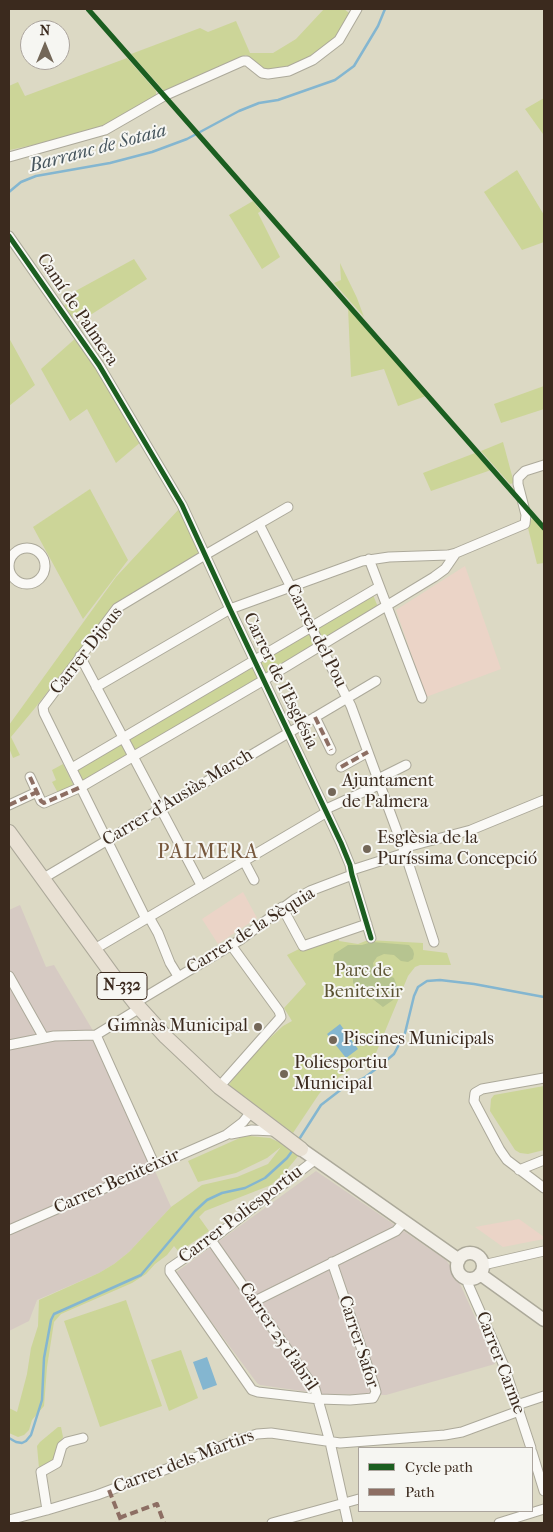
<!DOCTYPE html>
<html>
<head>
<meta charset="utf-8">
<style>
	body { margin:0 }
	#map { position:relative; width:553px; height:1532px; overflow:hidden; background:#dcd9c4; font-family:"IM FELL French Canon",serif }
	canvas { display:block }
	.frame { position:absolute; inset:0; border:10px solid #3b2a1e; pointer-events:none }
	.legend { position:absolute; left:358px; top:1447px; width:175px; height:65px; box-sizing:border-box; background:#f6f6f2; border:1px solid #aba49d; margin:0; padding:6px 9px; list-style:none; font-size:15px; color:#3b2a1e }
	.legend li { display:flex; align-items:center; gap:10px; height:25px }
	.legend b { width:25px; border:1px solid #aba49d }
	.north { position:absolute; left:20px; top:20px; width:50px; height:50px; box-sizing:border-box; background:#f6f6f2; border:1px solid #aba49d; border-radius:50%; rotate:0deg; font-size:14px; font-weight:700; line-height:20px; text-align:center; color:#3b2a1e }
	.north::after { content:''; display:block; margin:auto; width:18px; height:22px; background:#736758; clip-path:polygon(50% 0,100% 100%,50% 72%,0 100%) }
</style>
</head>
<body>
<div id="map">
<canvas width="553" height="1532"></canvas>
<div class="frame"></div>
<ul class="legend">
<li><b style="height:6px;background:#1b5e20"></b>Cycle path</li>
<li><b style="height:6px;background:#8d6e63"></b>Path</li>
</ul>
<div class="north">N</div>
</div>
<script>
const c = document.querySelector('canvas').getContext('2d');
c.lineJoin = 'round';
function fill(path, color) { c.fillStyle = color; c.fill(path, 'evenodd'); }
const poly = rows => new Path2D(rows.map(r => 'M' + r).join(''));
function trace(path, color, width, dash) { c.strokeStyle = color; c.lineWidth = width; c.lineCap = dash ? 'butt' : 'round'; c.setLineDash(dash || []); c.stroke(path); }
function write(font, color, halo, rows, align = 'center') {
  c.font = font + ' "IM FELL French Canon",serif'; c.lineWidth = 4; c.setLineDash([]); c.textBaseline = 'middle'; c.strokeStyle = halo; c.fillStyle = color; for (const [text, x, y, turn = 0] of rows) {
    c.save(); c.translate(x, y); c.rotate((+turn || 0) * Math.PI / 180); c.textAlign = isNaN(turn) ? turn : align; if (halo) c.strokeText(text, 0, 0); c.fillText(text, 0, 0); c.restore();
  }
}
fill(poly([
	[465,566,501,669,426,697,396,610],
	[243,892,257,918,218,944,202,919],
	[519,1219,544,1237,544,1239,503,1247,475,1227]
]), '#ebd4c7');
fill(poly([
	[20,905,46,967,54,965,92,1029,171,1207,129,1252,114,1264,99,1273,37,1300,29,1321,9,1331,9,910],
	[316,1171,446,1260,455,1273,490,1350,495,1364,386,1395,322,1394,260,1385,257,1383,175,1273]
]), '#d6cac3');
fill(poly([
	[324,9,344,9,353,16,333,41,305,62,286,70,263,70,246,55,166,93,131,54,200,28,208,32,236,21,250,53,273,53,296,39],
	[127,58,156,91,156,97,109,126,83,134,10,150,9,146,9,86,18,82,25,96],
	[544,98,544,146,543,134,525,109],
	[517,170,544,215,544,242,522,250,484,192],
	[253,201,261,211,258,213,280,257,262,269,229,215],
	[134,259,147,279,84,319,80,313,71,318,63,306,73,300,70,294],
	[340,263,357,298,364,317,334,283,341,280],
	[348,307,373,335,426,396,398,406,384,369,351,377],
	[77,337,142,441,116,463,87,409,70,421,41,369],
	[9,338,35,385,9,406],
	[544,386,544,409,501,423,494,404],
	[503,442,514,483,510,484,481,451],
	[475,453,491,470,431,491,423,473],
	[90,489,128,560,83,619,33,527],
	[179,509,200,555,122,599,112,608,35,708,11,737,20,755,13,758,9,748,9,725,116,577],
	[533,518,544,531,544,563,537,564,527,524],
	[373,595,378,607,323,639,317,628],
	[309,633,316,645,266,674,259,661],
	[252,666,258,679,136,751,128,738],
	[121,743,128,755,82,782,75,769],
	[63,764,74,786,58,793,52,782,56,780,52,770],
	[338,936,339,941,358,944,368,940,423,943,423,950,447,953,451,965,420,965,415,967,408,976,376,1053,327,1085,319,1094,293,1133,229,1085,239,1069,256,1051,283,1026,292,1021,284,1008,306,984,287,955,301,948],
	[544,1086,544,1150,528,1154,520,1153,515,1150,490,1111,491,1099,494,1095],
	[249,1136,270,1138,283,1144,299,1155,285,1172,271,1185,205,1211,199,1217,209,1231,179,1252,174,1246,167,1255,155,1264,146,1274,132,1283,61,1314,54,1322,47,1367,44,1406,32,1420,29,1430,24,1435,18,1437,9,1433,9,1408,17,1412,27,1374,31,1348,38,1326,39,1300,99,1273,114,1264,129,1252,171,1207,202,1185,237,1177,268,1164,281,1147,267,1158,236,1173,198,1182,188,1161,242,1137],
	[126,1300,162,1406,100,1427,64,1321],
	[181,1350,198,1398,169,1411,151,1360],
	[58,1427,61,1427,63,1437,59,1446,55,1461,39,1468,37,1446,40,1442]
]), '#ccd598');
fill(poly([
	[372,942,409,945,413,950,414,954,413,959,408,962,401,961,394,955,384,954,377,957,373,963,374,968,394,978,398,989,393,1000,383,1007,374,1000,359,992,353,983,353,979,351,974,346,971,340,972,336,969,333,961,334,954,348,945,362,945]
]), '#b6c490');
fill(poly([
	[340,1024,358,1049,346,1058,327,1034],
	[207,1357,217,1385,203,1390,193,1362]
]), '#84b6d0');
trace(poly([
	[9,192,21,182,36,176,110,163,152,152,187,139,239,111,259,103,278,100,335,80,354,66,378,26,385,9],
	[298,1141,321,1105,343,1088,364,1078,381,1065,394,1054,405,1033,414,996,418,987,427,981,440,980,474,984,544,997],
	[9,1438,16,1442,22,1443,26,1441,31,1435,42,1400,44,1358,51,1320,54,1314,141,1275,195,1211,207,1200,222,1193,245,1188,265,1178,287,1158,293,1150]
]), '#84b6d0', 2.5);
const minor = poly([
	[9,157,105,130,164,96,243,61,247,61,262,73,268,74,289,71,313,60,339,40,357,9],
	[9,236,99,365,182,505,230,609,341,843,350,865,352,875,371,938],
	[259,524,351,706,405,853,434,942],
	'9 566a18 18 0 1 1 36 0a18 18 0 1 1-36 0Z',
	[369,559,422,698],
	[80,656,201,885],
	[96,687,230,609,362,561,389,557,448,555,456,553,525,524,526,515,518,484,518,478,525,471,544,465],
	[315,717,331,750],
	[341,767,368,752],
	[72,768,379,587],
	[30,777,41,801,44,803,81,787,264,680,434,577,445,569,456,553],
	[378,779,406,765],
	[9,805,37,792],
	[326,809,381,784],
	[403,848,471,830,544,800],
	[244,861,254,880],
	[352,870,405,853],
	[42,879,376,681],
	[282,907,303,946,367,924],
	[149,917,158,933,170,963,178,976],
	[146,919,44,713,43,707,117,608,205,555,288,507],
	[93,950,327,812],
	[9,976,44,1038],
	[135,1003,240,940,295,899,310,891,352,875],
	[96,1035,155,1166],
	[9,1045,54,1036,96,1035,140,1008],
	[544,1078,482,1089,475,1093,474,1101,500,1150,507,1160,544,1188],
	[219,1087,281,1017,279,1011,231,945],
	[231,1134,252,1130,275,1131],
	[316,1159,211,1240,170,1268,170,1272,252,1390,258,1392,319,1399,350,1400,373,1398,376,1392,374,1385,332,1262],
	[519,1170,544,1160],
	[9,1230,226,1135,243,1122,251,1112],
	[211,1240,315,1389,330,1442,348,1523],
	[483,1265,544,1251],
	[468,1279,468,1284,504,1366,531,1448],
	[255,1301,396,1231,405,1221],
	[517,1405,544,1396],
	[532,1452,544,1491],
	[47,1510,41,1472,57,1463,62,1446,67,1442,83,1438],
	[9,1520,47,1510,97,1495,188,1461,226,1444,257,1434,271,1433,340,1443,445,1435,462,1432,519,1411],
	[272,1523,359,1499],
	[499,1523,544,1509]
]);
const secondary = poly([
	[301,1149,459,1260],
	'457 1266a13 13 0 1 1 26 0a13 13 0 1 1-26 0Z',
	[480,1274,544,1320]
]);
const trunk = poly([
	[9,832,112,974,135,1003,166,1037,219,1087,301,1149]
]);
trace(minor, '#aca99a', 11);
trace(secondary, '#aca99a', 15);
trace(trunk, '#aca99a', 16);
trace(minor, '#faf9f6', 9);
trace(secondary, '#f3f0e9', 12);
trace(trunk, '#e9e1d4', 14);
trace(poly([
	[315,717,331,750],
	[341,767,368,752],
	[30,777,41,801,44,803,81,787],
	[9,805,37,792],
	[109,1490,122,1523],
	[119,1518,157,1504,164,1523]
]), '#8d6e63', 4, [8, 4]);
trace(poly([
	[88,9,544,528],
	[9,236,99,365,182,505,230,609,341,843,350,865,352,875,371,938]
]), '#1b5e20', 5);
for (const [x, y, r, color] of [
	[332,792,5,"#736758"],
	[367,849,5,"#736758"],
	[258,1027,5,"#736758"],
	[333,1040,5,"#736758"],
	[284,1074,5,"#736758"]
]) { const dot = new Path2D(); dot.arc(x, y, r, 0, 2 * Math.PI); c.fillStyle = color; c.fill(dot); trace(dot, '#f6f6f2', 2); }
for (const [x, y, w] of [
	[122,986,50]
]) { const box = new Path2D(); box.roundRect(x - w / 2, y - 13.5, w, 27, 4); c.fillStyle = '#f6f6f2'; c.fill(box); trace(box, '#3b2a1e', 1); }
write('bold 16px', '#3b2a1e', null, [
	["N-332",122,986]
]);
write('18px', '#3b2a1e', '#f6f6f2', [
	["Camí de Palmera",77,310,56],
	["Carrer del Pou",316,636,63],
	["Carrer Dijous",87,651,-52],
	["Carrer de l'Església",280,681,64],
	["Carrer d'Ausiàs March",178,798,-31],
	["Carrer de la Sèquia",251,931,-32],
	["Carrer Beniteixir",117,1182,-24],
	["Carrer Poliesportiu",241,1215,-37],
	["Carrer 25 d'abril",278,1337,56],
	["Carrer Safor",358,1342,72],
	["Carrer Carme",500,1363,69],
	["Carrer dels Màrtirs",184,1462,-21]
]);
write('18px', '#3b2a1e', '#f6f6f2', [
	["Ajuntament",342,782],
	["de Palmera",342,803],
	["Esglèsia de la",377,839],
	["Puríssima Concepció",377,860],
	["Gimnàs Municipal",248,1027,"right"],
	["Piscines Municipals",343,1040],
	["Poliesportiu",294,1064],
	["Municipal",294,1085]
], 'left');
write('18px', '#5c5434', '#f6f6f2', [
	["Parc de",363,972],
	["Beniteixir",363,993]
]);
write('italic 19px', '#47565e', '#f6f6f2', [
	["Barranc de Sotaia",98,149,-15]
]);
c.letterSpacing = '1px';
write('20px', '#77583d', '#f6f6f2', [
	["PALMERA",208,853]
]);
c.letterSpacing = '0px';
</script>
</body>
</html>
